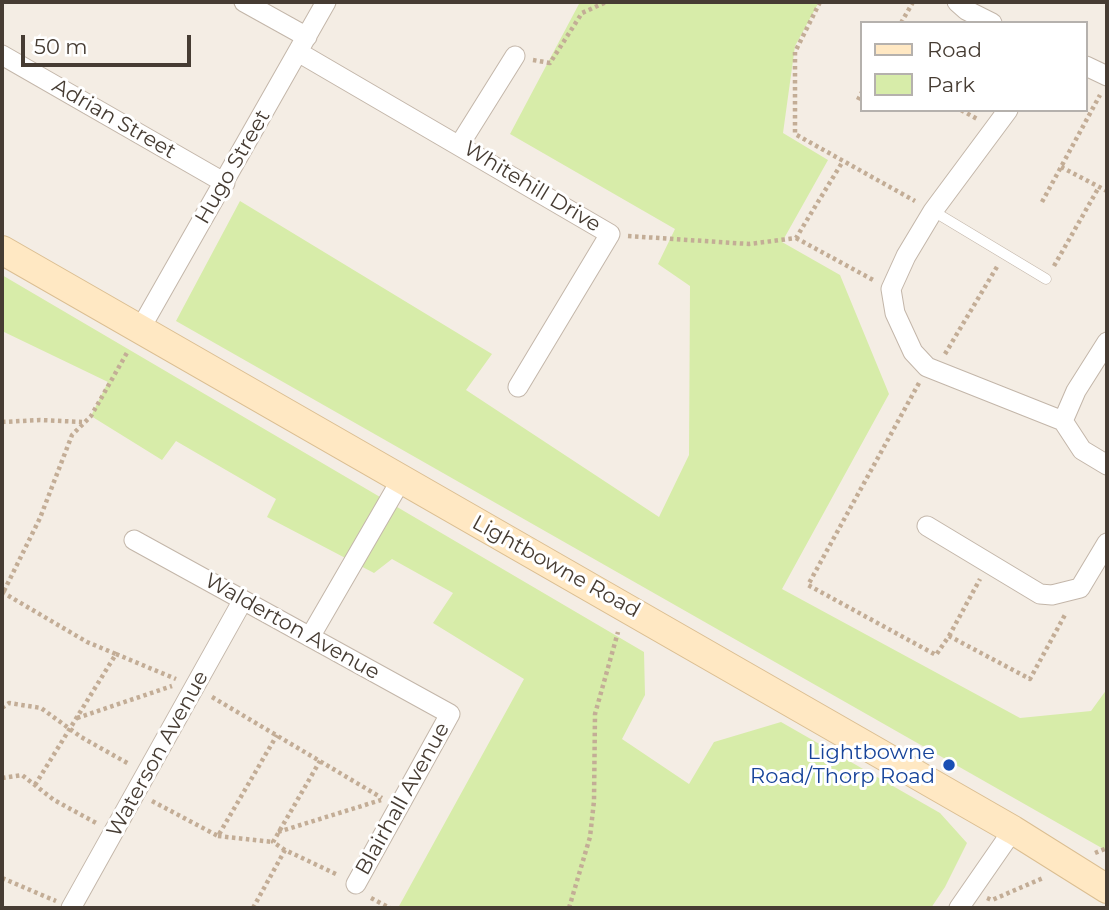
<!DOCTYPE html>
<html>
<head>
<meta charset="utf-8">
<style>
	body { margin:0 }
	#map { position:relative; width:1109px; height:910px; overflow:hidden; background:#f4ede4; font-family:Montserrat,sans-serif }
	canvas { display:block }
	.frame { position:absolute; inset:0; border:4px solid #463c33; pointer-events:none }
	.legend { position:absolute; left:860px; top:21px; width:228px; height:91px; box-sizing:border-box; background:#fff; border:2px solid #b5b1ad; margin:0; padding:9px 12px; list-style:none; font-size:21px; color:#463c33 }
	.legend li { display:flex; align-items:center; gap:14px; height:35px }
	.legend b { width:35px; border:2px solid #b5b1ad }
	.scale { position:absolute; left:21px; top:35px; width:170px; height:32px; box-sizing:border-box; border:4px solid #463c33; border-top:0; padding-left:9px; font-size:21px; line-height:24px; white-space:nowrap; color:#463c33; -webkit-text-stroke:5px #fff; paint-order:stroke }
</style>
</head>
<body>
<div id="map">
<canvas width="1109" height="910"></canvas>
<div class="frame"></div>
<ul class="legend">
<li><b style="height:9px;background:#ffe8c3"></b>Road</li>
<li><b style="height:19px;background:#d7eca9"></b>Park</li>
</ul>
<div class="scale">50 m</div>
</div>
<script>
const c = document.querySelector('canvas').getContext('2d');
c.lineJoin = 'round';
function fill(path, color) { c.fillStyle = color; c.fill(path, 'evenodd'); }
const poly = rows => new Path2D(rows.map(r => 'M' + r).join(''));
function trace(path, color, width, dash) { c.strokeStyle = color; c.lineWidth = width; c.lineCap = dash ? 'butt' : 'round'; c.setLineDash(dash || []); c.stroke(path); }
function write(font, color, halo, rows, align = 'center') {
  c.font = font + ' Montserrat,sans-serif'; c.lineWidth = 6; c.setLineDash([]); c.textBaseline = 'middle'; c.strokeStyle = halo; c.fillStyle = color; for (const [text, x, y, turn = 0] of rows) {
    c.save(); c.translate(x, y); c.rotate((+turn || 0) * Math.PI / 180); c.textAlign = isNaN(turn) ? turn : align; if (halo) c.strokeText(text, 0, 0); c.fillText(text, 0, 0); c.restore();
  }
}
fill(poly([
	[580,2,819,2,795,46,783,133,828,160,782,242,840,275,889,394,782,589,1020,718,1091,711,1107,689,1107,851,176,321,240,201,492,354,466,390,659,517,689,455,690,286,658,264,675,229,510,134],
	[2,275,644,652,645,695,622,739,689,784,714,742,781,722,940,813,967,843,945,887,931,908,398,908,524,679,433,623,453,593,392,559,374,573,267,517,276,499,176,441,162,460,91,416,108,382,2,331]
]), '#d7eca9');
const lane = poly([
	[933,211,1046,279]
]);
const street = poly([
	[244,2,307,37],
	[957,2,966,10,992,23],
	[298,52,610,234,518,387],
	[2,55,225,183],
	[1086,66,1107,76],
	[1008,110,933,211,906,256,891,289,895,313,913,352,927,367,1063,421],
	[460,144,515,56],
	[139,331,326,2],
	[1107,342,1076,391,1063,421,1082,450,1107,465],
	[927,526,1040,594,1052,595,1080,588,1107,543],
	[134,540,450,714,356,884],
	[310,637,401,480],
	[71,908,243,600],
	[959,908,1013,830]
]);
const secondary = poly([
	[2,250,1013,830,1107,889]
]);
trace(lane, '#c3b6a9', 11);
trace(street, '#c3b6a9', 21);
trace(secondary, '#dbbe91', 30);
trace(poly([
	[820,2,795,52,795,134,915,201],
	[901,23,913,2],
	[533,60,550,63,582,13,606,2],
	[858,100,862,92],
	[961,110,979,120],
	[1061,167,1107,191],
	[1042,202,1100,95],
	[628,236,749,244,796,238,843,161],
	[796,238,875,281],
	[1054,266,1099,187],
	[945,354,998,265],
	[919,383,808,585,936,655,949,636,1030,679,1066,613],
	[2,422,40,420,82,422],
	[4,591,40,518,72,435,91,416,128,351],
	[2,592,87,642,116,654],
	[949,636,980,579],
	[212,697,382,798],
	[2,708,9,703,41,708,81,737,129,764],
	[77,718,172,686],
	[2,778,22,775,54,800,98,824],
	[35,785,116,654,176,679],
	[152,801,218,836,277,735],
	[278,832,381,800],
	[218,836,273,842],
	[285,850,273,842,320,761],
	[1095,853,1107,848],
	[2,878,56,901],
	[371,898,390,908],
	[987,898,992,900,1043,878],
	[253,908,285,850,338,875],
	[569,908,590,837,594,801,595,714,618,632]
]), '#c3ad96', 4.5, [3.5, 3.5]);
trace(lane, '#fff', 10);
trace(street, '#fff', 19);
trace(secondary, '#ffe8c3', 28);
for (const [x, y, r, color] of [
	[949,765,7,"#1a4fb4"]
]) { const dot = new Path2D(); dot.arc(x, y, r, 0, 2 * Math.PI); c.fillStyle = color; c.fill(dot); trace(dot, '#fff', 2.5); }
write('21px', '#463c33', '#fff', [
	["Adrian Street",114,119,30],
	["Hugo Street",233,167,-60],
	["Whitehill Drive",532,187,31],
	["Lightbowne Road",556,567,29],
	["Walderton Avenue",292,627,29],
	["Waterson Avenue",158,754,-61],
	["Blairhall Avenue",403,799,-61]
]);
write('21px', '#164399', '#fff', [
	["Lightbowne",935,753],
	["Road/Thorp Road",935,777]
], 'right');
</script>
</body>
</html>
